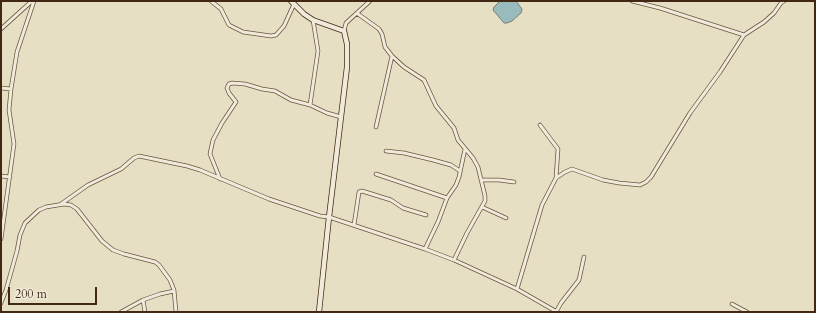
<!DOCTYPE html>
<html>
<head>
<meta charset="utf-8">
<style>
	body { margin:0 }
	#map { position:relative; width:816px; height:313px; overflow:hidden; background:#e7dfc4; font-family:Cardo,serif }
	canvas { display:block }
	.frame { position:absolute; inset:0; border:2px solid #412814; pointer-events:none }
	.scale { position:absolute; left:8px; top:287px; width:89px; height:18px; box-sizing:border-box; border:2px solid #412814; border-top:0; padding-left:5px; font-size:12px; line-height:14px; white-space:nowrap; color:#412814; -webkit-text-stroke:3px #efead9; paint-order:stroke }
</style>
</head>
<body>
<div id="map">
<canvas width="816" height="313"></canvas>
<div class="frame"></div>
<div class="scale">200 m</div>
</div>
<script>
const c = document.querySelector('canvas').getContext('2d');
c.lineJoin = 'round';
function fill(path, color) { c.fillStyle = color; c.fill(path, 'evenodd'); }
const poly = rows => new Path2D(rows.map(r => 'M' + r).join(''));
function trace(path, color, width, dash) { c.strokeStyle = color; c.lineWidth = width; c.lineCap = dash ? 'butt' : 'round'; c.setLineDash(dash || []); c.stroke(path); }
const water = poly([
	[500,1,516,1,522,9,521,13,512,21,507,23,504,23,493,10,494,7,500,1]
]);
fill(water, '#99bbbc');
trace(water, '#768079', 1);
const street = poly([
	[211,1,221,9,229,25,243,32,271,36,276,35,284,26,294,4],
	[632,1,660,8,744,35],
	[358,14,379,29,382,34,385,47,392,56,404,67,424,80,436,106,454,128,458,140,473,158,478,167,485,196,485,201,467,233,454,260],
	[313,20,318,51,310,105,327,113,341,117],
	[1,29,32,1],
	[344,31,346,23,370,1],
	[1,88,11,89],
	[540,125,558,149,556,178],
	[376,127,392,56],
	[386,151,404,153,433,160,451,165,460,171],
	[376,174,447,198],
	[1,176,10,177],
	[220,179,210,154,211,149,213,140,222,123,236,102,229,93,227,88,229,84,232,83,245,84,262,89,275,91,291,100,310,105],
	[482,180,499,180,514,182],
	[61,204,88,185,121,169,134,158,139,156,187,166,200,170,269,199,320,216,329,217,425,249,454,260,517,289,557,312],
	[482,207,506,218],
	[354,225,359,192,362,191,391,200,403,208,426,215],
	[1,239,14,144,9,110,11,89,17,52,34,1],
	[425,249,438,222,447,198,456,185,459,177,465,149],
	[517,289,542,205,556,178,565,172,572,169,603,180,619,183,640,185,646,182,651,177,690,113,720,72,744,35,764,22,774,13,781,3,784,1],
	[143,300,145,312],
	[1,303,6,290,17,251,20,235,25,223,39,210,46,207,64,204,71,205,77,209,102,241,113,250,124,254,155,262,159,265,170,280,174,290,176,312],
	[732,304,747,312],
	[121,312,143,300,160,294,174,291],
	[556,312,561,303,579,280,584,257]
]);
const secondary = poly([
	[291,1,304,14,313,20,344,31,347,44,347,67,329,217,319,312]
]);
trace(street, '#6a5640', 4.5);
trace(secondary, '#412814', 6);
trace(street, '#efead9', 3);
trace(secondary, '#efead9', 4.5);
</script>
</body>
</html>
